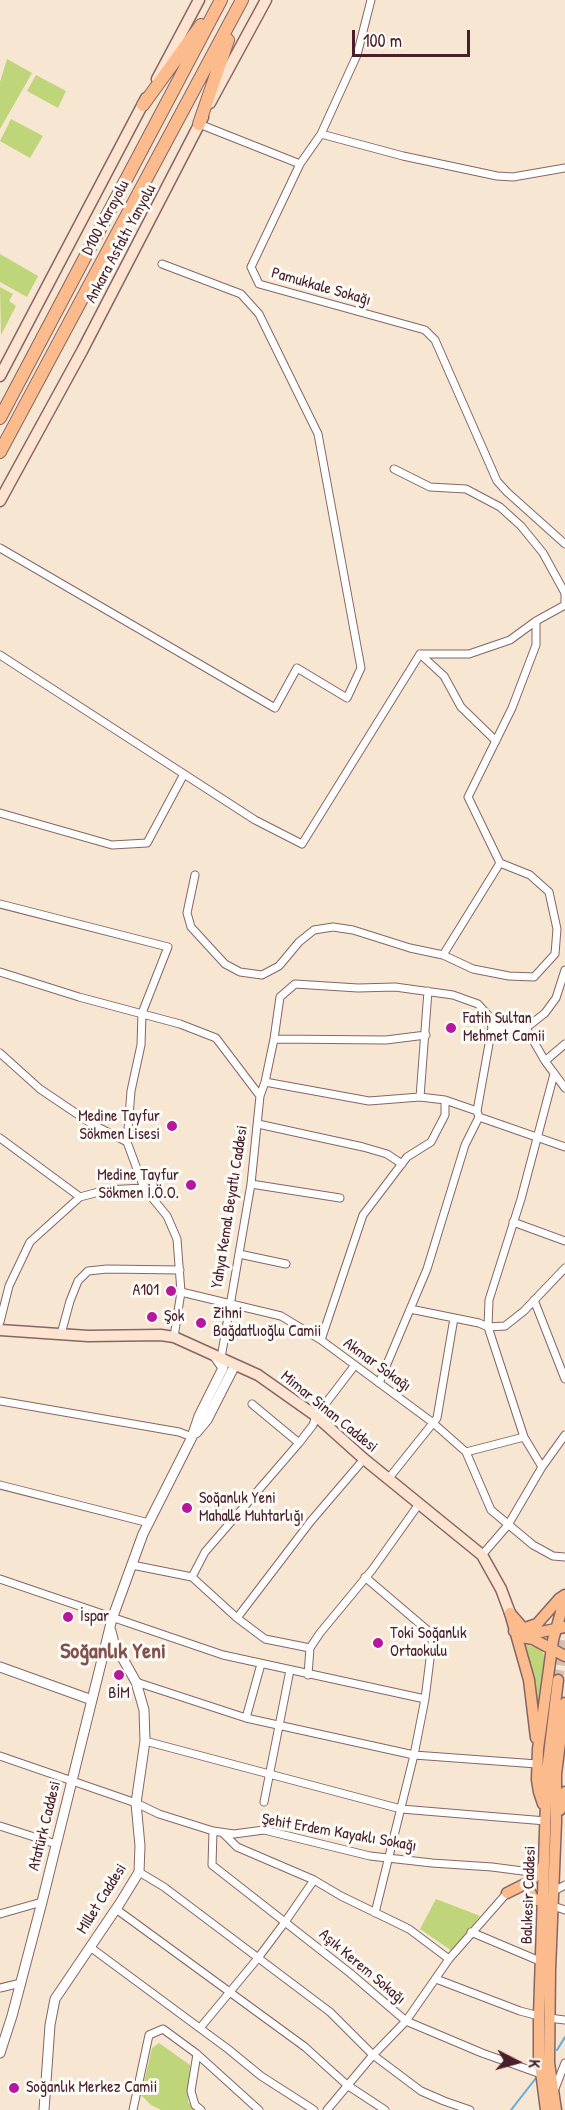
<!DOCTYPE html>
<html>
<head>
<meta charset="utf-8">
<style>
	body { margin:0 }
	#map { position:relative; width:565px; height:2110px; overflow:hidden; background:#f7e6d1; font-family:"Patrick Hand",sans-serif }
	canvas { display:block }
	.north { position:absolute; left:487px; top:2032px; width:60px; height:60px; -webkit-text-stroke:4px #fdfcf7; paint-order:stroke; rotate:96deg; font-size:16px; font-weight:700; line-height:24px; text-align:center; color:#4a1f2b }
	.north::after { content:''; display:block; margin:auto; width:21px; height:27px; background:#4a1f2b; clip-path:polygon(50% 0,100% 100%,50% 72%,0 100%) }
	.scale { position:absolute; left:352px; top:30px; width:118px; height:27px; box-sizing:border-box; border:3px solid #4a1f2b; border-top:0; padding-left:8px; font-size:18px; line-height:21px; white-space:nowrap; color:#4a1f2b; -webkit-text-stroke:4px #fdfcf7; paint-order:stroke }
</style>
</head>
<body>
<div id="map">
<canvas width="565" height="2110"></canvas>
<div class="north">K</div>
<div class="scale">100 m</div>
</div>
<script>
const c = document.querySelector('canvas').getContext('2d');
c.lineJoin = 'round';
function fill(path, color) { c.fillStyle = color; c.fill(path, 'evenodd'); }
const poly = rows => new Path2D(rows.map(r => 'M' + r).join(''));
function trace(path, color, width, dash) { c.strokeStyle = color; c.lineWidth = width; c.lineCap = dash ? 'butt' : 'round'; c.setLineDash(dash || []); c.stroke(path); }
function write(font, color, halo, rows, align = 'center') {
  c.font = font + ' "Patrick Hand",sans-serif'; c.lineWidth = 6; c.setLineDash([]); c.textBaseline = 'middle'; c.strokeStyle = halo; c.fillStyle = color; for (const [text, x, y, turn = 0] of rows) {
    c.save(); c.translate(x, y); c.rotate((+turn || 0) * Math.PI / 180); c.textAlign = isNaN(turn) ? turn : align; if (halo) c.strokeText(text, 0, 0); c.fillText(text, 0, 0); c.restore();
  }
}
fill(poly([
	[7,59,32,73,0,129,0,82],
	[36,75,66,91,58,108,27,91],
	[11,119,43,136,30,158,0,141],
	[0,254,38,276,27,297,0,282],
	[0,287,13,294,9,301,16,306,1,335],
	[523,1644,542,1649,545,1659,537,1712],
	[436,1899,480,1916,452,1951,420,1929],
	[159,2043,190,2065,188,2102,195,2110,161,2110,151,2105,141,2095,152,2048]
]), '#bfd579');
trace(poly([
	[557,2050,565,2037],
	[511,2110,536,2078]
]), '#64acdb', 2);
trace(poly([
	[558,1680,565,1636]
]), '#d4beb0', 10, [10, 5]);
const minor = poly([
	[371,0,357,55,321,134,300,164,251,267,259,284,425,330,435,340,497,481,507,492,565,544],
	[199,124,300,164],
	[321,134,403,156,497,176,513,177,565,168],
	[394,469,430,487,466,489,500,507,521,526,543,553,565,593,565,605,536,621,510,640,469,654,420,654,444,676,461,707,496,741],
	[0,548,275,708,297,668,347,698,361,668,318,434,259,314,241,294,162,264],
	[0,655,255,820,302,844,420,654],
	[0,813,112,845,147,843,184,774],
	[195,875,187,913,191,927,225,964,240,972,262,975,279,966,299,942,314,930,333,927,353,930,410,948,443,955,473,969,509,976,534,977,555,954,557,929,549,892,530,875,500,863,468,797,512,708,536,645,536,621],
	[0,904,168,947,142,1013,141,1045,131,1091,127,1142,144,1188,167,1216,177,1239,181,1292,174,1337],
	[443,955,500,863],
	[0,972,79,997,180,1024,216,1038,260,1096],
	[526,1028,545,1013,556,998,565,970],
	[526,1028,545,1061,565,1088],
	[274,1039,386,1040,426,1035],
	[0,1053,40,1089,92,1124,127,1142],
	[545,1061,565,1044],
	[265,1082,369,1101,420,1097,445,1100,477,1111],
	[420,1097,428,991],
	[479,1117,565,1147],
	[258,1124,363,1147,387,1154,402,1164],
	[0,1138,80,1197],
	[251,1184,340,1198],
	[513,1222,565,1241],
	[239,1254,286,1264],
	[181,1292,281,1316,321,1340,432,1422,466,1452,491,1510,533,1545,553,1556,565,1557],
	[534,1300,565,1379],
	[410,1309,479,1323,488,1327,505,1326,524,1311,565,1268],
	[0,1322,9,1286,30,1242,80,1197,106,1190,144,1188],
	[61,1334,70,1301,78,1281,88,1271,107,1269,180,1270],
	[321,1340,363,1215,407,1157,431,1142,445,1115,445,1100],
	[221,1358,251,1184,260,1096,265,1082,274,1039,280,997,295,984,358,988,395,987,453,995,478,1004,488,1015,492,1027],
	[379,1383,427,1269,465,1145,479,1117,477,1111,492,1027,500,1029,526,1028],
	[0,1401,179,1432,192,1437],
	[252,1404,299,1443],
	[466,1452,524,1437],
	[542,1467,524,1437,488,1327,489,1300,521,1199,554,1074],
	[389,1478,437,1418,454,1318],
	[0,1485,149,1523],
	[482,1555,508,1525,542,1467,565,1435],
	[132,1565,192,1577,237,1618,265,1639,310,1648,320,1633,372,1570,419,1504],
	[192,1577,205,1552,299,1443,313,1425,316,1416,355,1365],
	[365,1577,433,1635,425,1699,414,1755,375,1913],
	[0,1579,223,1655,425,1699],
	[237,1618,311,1521,364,1459],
	[308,1675,310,1648],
	[136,1682,246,1718,414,1755,537,1764],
	[246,1718,261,1664],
	[145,1741,401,1809,546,1821],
	[0,1756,136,1803,159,1814,213,1831,234,1834,264,1830,370,1856,432,1863,492,1867,538,1873],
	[264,1802,290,1670],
	[0,1826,56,1844],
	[213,1831,212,1865,350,1973,406,2021,482,2053,541,2074],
	[223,1833,237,1847,314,1880,341,1896,409,1929,449,1959],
	[139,1872,164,1887,330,2012,373,2055,421,2091,444,2101,470,2110],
	[554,1891,565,1885],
	[553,1906,565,1910],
	[116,1909,305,2047,347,2085,385,2110],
	[0,1914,42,1902],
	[471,1932,542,1962],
	[90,1947,228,2049,261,2076,314,2110],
	[436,1979,520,2011,539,2016],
	[0,1988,21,1983],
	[549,2018,565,2020],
	[200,2028,258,1958,285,1922,314,1880],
	[197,2054,191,2091,195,2105,201,2110],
	[554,2091,565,2063],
	[133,2110,149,2035,163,2029,197,2054,259,2110],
	[327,2110,373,2055,406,2021,449,1959,507,1893]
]);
const tertiary = poly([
	[196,1433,207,1420,235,1365],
	[0,1667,92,1700],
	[0,2053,12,2016,42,1902,112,1619,143,1534,192,1437,199,1416,223,1368,214,1355],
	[44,2110,50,2025,55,1999,120,1903,139,1872,140,1846,136,1803,145,1741,144,1710,136,1682,114,1643,111,1631]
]);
const secondary = poly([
	[157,79,199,0],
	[210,103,266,0],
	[0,376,146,98],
	[0,501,82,351,203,117],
	[0,1330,88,1336,161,1335,174,1337,258,1375,316,1416,364,1459,482,1555,501,1589,510,1613]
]);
const primary = poly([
	[510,1613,529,1680,536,1738],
	[510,1613,523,1628,530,1631,541,1632,565,1627],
	[525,1628,537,1624,559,1599,565,1595],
	[514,1631,521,1637,533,1639,565,1656],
	[543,1804,539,1792,537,1780,538,1749,553,1640,565,1598],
	[560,1810,565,1792],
	[531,1881,529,1890,533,1898,537,1900,548,1899],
	[507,1893,531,1881,544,1865],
	[546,2110,539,2056,539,2016,547,1771,558,1680],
	[556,2110,549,2063,550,1970,556,1822,556,1774,565,1703]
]);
const trunk = poly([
	[143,105,201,25],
	[199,124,228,40],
	[0,418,221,0],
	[0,452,242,0]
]);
trace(minor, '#876565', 9);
trace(tertiary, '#876565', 11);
trace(secondary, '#876565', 13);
trace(primary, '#876565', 13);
trace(trunk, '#876565', 14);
trace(minor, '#fff', 7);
trace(tertiary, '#fff', 9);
trace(secondary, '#fde4d1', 10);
trace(primary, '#fbbb8c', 10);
trace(trunk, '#fbbb8c', 12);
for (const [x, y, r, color] of [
	[451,1028,6,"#b5179e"],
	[172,1126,6,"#b5179e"],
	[191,1185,6,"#b5179e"],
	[171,1291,6,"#b5179e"],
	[152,1317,6,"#b5179e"],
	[201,1323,6,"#b5179e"],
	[187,1508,6,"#b5179e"],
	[68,1617,6,"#b5179e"],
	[378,1643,6,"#b5179e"],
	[119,1675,6,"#b5179e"],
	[14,2088,6,"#b5179e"]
]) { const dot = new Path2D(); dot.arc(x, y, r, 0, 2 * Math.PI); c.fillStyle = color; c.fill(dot); trace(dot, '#fdfcf7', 2); }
write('16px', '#4a1f2b', '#fdfcf7', [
	["D100 Karayolu",106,218,-62],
	["Ankara Asfaltı Yanyolu",121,244,-62],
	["Pamukkale Sokağı",321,287,16],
	["Yahya Kemal Beyatlı Caddesi",230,1207,-81],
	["Akmar Sokağı",377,1365,36],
	["Mimar Sinan Caddesi",329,1412,39],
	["Atatürk Caddesi",45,1826,-76],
	["Şehit Erdem Kayaklı Sokağı",339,1833,10],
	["Balıkesir Caddesi",529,1895,-88],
	["Millet Caddesi",102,1899,-58],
	["Aşık Kerem Sokağı",362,1967,40]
]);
write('16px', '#4a1f2b', '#fdfcf7', [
	["Fatih Sultan",463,1019],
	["Mehmet Camii",463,1037],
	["Medine Tayfur",160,1117,"right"],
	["Sökmen Lisesi",160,1135,"right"],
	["Medine Tayfur",179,1176,"right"],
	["Sökmen İ.Ö.O.",179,1194,"right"],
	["A101",159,1291,"right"],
	["Zihni",213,1314],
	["Bağdatlıoğlu Camii",213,1332],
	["Şok",164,1317],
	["Soğanlık Yeni",199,1499],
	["Mahalle Muhtarlığı",199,1517],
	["İspar",80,1617],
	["Toki Soğanlık",390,1634],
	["Ortaokulu",390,1652],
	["BİM",119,1694,"center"],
	["Soğanlık Merkez Camii",26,2088]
], 'left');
write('bold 22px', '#84524e', '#fdfcf7', [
	["Soğanlık Yeni",113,1652]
]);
</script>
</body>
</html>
